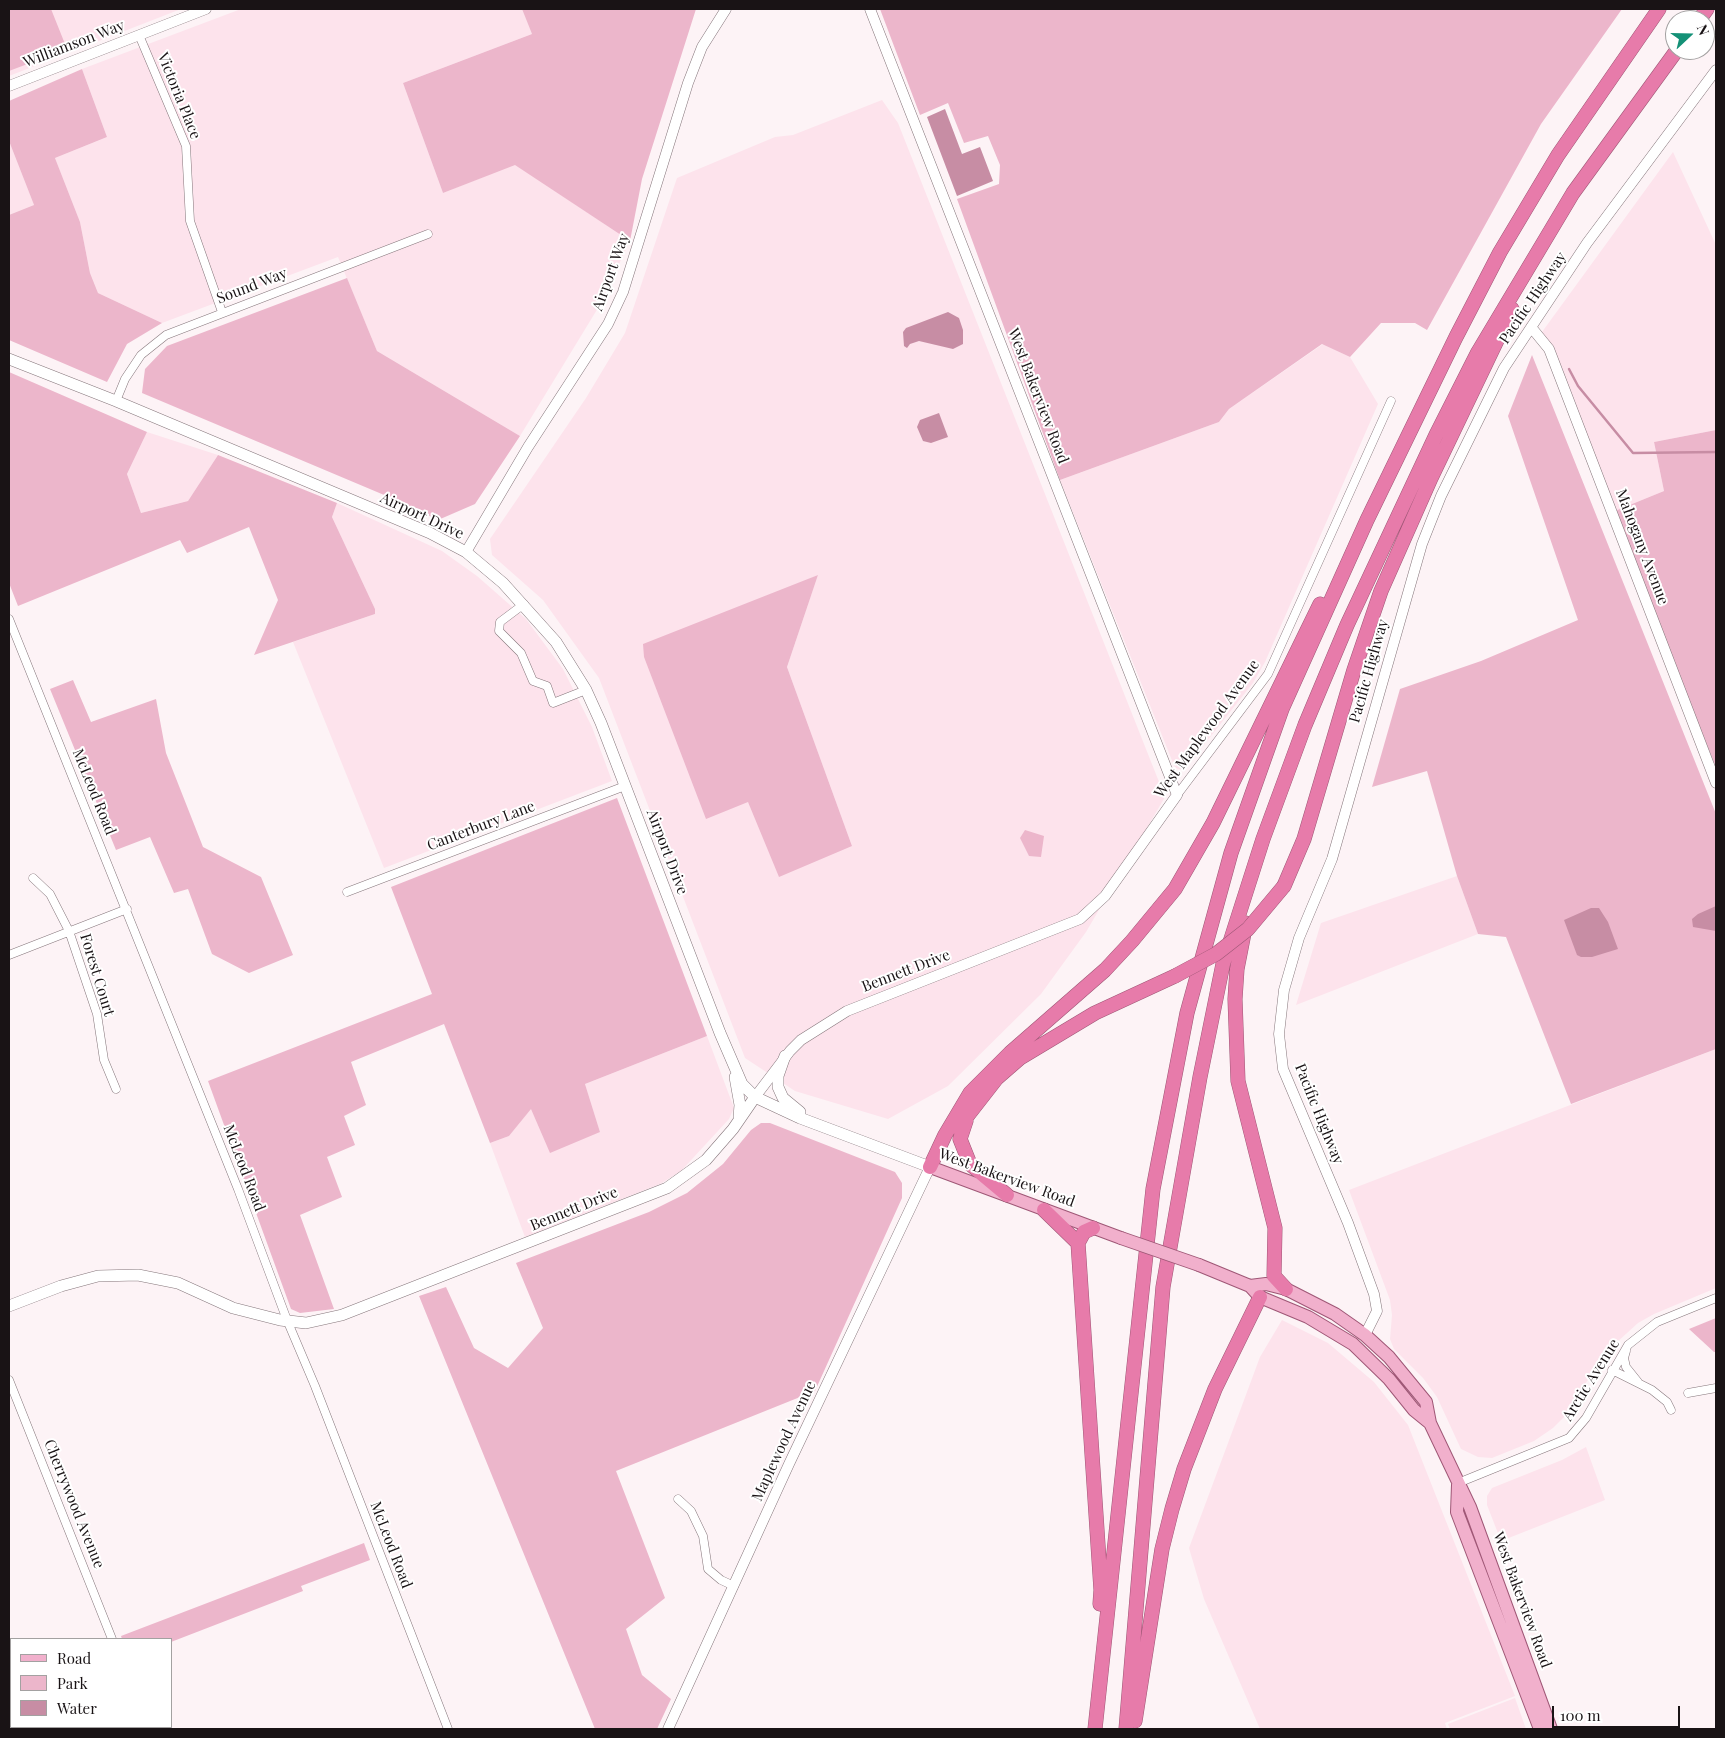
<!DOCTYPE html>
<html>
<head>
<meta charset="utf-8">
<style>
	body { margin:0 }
	#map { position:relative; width:1725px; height:1738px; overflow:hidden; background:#fdf3f6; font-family:"Playfair Display",serif }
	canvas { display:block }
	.frame { position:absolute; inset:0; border:10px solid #191315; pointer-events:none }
	.legend { position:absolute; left:10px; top:1638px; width:162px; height:90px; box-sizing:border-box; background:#fff; border:1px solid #a3a1a1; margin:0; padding:6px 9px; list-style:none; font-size:15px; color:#191315 }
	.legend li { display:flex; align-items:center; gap:10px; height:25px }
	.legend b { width:25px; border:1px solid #a3a1a1 }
	.north { position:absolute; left:1665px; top:10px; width:50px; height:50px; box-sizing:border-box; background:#fff; border:1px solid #a3a1a1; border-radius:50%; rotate:69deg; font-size:14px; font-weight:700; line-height:20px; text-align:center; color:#191315 }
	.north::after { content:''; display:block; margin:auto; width:18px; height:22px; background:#149177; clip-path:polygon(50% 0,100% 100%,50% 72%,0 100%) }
	.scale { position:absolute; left:1552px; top:1706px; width:128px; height:22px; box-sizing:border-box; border:2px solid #191315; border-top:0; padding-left:6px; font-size:15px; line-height:18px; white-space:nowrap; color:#191315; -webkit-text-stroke:4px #fff; paint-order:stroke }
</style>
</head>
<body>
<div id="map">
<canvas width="1725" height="1738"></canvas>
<div class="frame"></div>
<ul class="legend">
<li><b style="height:6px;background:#f1b0cc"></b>Road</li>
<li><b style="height:14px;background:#ecb6cb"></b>Park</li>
<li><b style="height:14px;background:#c78da4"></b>Water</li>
</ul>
<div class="north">N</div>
<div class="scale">100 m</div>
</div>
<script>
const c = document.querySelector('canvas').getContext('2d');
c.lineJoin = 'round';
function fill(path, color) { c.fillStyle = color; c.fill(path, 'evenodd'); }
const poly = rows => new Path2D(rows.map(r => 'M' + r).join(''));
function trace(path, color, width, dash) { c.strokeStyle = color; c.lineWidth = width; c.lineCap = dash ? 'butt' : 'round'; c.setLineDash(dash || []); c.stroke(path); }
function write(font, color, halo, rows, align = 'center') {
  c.font = font + ' "Playfair Display",serif'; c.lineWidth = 4; c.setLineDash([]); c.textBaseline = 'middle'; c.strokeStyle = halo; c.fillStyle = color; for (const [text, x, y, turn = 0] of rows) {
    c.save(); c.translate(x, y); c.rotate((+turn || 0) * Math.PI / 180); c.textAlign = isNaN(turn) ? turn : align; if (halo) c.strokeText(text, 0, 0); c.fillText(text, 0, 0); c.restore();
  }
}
fill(poly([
	[9,9,181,9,9,76],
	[241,9,522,9,532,34,403,83,443,193,515,164,630,241,598,308,520,436,377,351,338,257,162,323,98,293,90,273,80,222,55,158,107,137,82,69],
	[882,100,898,123,1165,797,1086,932,1041,994,948,1086,888,1119,795,1091,745,1058,599,678,543,600,492,555,490,539,586,398,625,333,677,178,775,137,793,135],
	[818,575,787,667,852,846,748,802,644,657],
	[9,141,34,205,9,215],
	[1673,152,1716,245,1716,430,1654,442,1664,491,1610,513,1542,332],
	[1323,344,1350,357,1378,404,1265,662,1253,683,1184,770,1175,768,1060,480,1219,422,1229,409],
	[147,432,218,455,188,501,141,513,127,474],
	[337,503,442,551,477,576,526,619,563,669,592,727,612,781,384,868,293,642,375,614,375,609,332,517],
	[1457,876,1478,934,1296,1005,1321,923],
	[707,1036,734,1108,729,1119,681,1171,660,1184,525,1237,490,1143,509,1136,531,1108,600,1132,585,1084],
	[1716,1049,1716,1288,1654,1314,1638,1323,1605,1353,1564,1417,1553,1428,1534,1441,1492,1458,1478,1457,1461,1449,1437,1397,1423,1378,1394,1349,1390,1339,1392,1315,1390,1300,1349,1190],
	[1282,1320,1328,1343,1374,1382,1408,1425,1515,1696,1445,1723,1447,1729,1260,1729,1204,1599,1189,1548,1260,1357],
	[1586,1447,1605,1500,1501,1541,1487,1505,1487,1496,1492,1488,1562,1460],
	[1515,1698,1526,1729,1450,1729,1448,1724]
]), '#fde3ec');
fill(poly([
	[9,9,51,9,67,49,9,71],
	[522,9,696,9,642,179,630,241,515,165,443,193,403,83,532,34],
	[880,9,1622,9,1541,124,1427,330,1415,323,1381,323,1350,357,1322,344,1229,409,1219,422,1060,480,957,199,999,184,1000,165,988,136,964,143,948,103,920,115],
	[82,69,107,137,55,158,80,222,90,273,98,293,162,323,127,344,107,382,9,340,9,215,34,205,9,141,9,101],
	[347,278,377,351,520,436,475,504,438,520,396,500,142,393,145,369,167,346],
	[1532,355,1716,814,1716,1049,1571,1104,1506,937,1478,934,1457,876,1427,771,1372,787,1400,689,1481,661,1578,620,1508,416],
	[9,372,147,432,127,474,141,513,188,501,218,455,337,503,332,517,375,609,375,614,254,655,278,600,249,527,187,553,180,540,18,606,9,583],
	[1716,430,1716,767,1610,513,1664,491,1654,442],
	[818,575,787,667,852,846,779,877,748,802,706,819,644,657,643,644],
	[73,680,91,722,156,699,166,753,203,847,261,877,293,955,249,973,212,954,188,889,174,893,150,837,116,850,50,689],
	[617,798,707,1036,585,1084,600,1132,550,1153,531,1109,509,1136,490,1143,444,1024,351,1062,366,1105,344,1116,355,1145,327,1157,342,1197,300,1215,334,1309,300,1313,291,1309,208,1081,432,994,391,887],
	[1025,830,1044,836,1041,857,1029,856,1020,838],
	[761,1123,770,1123,895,1172,902,1183,902,1198,815,1391,616,1471,665,1598,626,1629,642,1675,671,1699,657,1729,595,1729,419,1296,446,1287,474,1348,508,1368,543,1328,516,1263,649,1212,687,1193,723,1164,751,1130],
	[1716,1318,1716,1352,1714,1352,1689,1329],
	[364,1543,370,1560,301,1586,303,1591,171,1642,171,1639,122,1639,121,1636]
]), '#ecb6cb');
fill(poly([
	[945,109,962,154,980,147,993,181,957,196,927,117],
	[948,312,959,318,963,330,963,344,953,349,919,341,910,344,907,348,904,346,903,332,906,328],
	[939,413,948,437,931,443,923,441,917,427,920,420],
	[1716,906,1716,931,1693,927,1692,919,1698,914],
	[1591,908,1599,908,1608,922,1618,949,1592,957,1581,957,1577,955,1564,920]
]), '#c78da4');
trace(poly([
	[1569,369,1578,386,1633,453,1716,452]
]), '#c78da4', 2.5);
const minor = poly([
	[139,35,186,146,190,221,222,312],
	[116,401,125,379,141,355,166,335,428,234],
	[524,604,500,622,499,631,521,653,533,681,547,686,553,703,586,690],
	[9,619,238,1189,287,1320,315,1386,448,1729],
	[1177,795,1268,674,1391,401],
	[33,878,50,894,69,931,97,1014,104,1060,116,1089],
	[347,892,625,786],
	[9,955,127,909],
	[1626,1351,1624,1358,1626,1367,1638,1382],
	[1612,1370,1652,1390,1667,1402,1671,1410],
	[9,1380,112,1639],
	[1688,1393,1716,1388],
	[1458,1483,1569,1438,1586,1418,1628,1345,1657,1322,1716,1298],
	[678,1499,691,1511,703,1536,708,1569,721,1580,734,1586],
	[145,1727,146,1729]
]);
const tertiary = poly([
	[9,86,206,9],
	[1531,327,1549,349,1716,783],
	[466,552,528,447,608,324,623,292,688,83,702,47,726,9],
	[755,1097,790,1051,801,1040,847,1011,1080,919,1105,896,1177,795,870,9],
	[1365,1335,1377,1311,1374,1294,1348,1223,1283,1069,1279,1034,1284,990,1299,938,1332,859,1422,544,1441,496,1504,368,1587,243,1716,70],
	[668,1729,789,1464,930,1167]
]);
const secondary = poly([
	[9,359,116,401,430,533,466,552,503,583,556,642,586,690,601,723,720,1033,742,1084,755,1097,800,1118,930,1167],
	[785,1056,778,1076,778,1087,783,1098,800,1112],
	[735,1077,740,1105,739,1117],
	[9,1306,61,1286,98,1276,138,1275,178,1283,233,1308,280,1320,306,1323,342,1315,667,1188,706,1160,733,1129,755,1097]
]);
const primary = poly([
	[930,1167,1121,1238],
	[1199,1265,1250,1286,1260,1297,1308,1317,1353,1344,1389,1379,1414,1410,1430,1423],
	[1250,1286,1266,1284,1286,1289,1335,1314,1365,1335,1389,1357,1426,1402,1430,1423,1470,1507,1551,1729],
	[1458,1485,1457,1512,1540,1729]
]);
const motorway = poly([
	[1699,20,1707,9],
	[1284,886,1304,839,1354,670,1381,591,1431,478,1512,309],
	[1246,923,1237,969,1235,999,1238,1081,1275,1228,1274,1276,1286,1289],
	[966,1121,960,1139,970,1164,1007,1195],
	[958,1128,997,1078,1020,1058,1095,1013,1175,976],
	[930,1167,945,1135,970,1093,1010,1053,1105,970,1132,941,1175,889,1213,823,1320,604],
	[1044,1210,1078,1243],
	[1093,1228,1084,1232,1078,1243,1101,1590,1100,1604],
	[1135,1721,1162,1549,1172,1509,1184,1469,1215,1389,1260,1297],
	[1095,1729,1153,1189,1187,1013,1231,853,1282,709,1367,520,1456,337,1500,252,1558,155,1659,9],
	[1126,1729,1163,1287,1200,1077,1223,964,1263,839,1305,725,1347,625,1436,435,1478,352,1573,193,1677,50]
]);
trace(minor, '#85767b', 9);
trace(tertiary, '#85767b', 11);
trace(secondary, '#85767b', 12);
trace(primary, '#9f5776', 14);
trace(motorway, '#9f5776', 15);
trace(minor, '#fff', 8);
trace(tertiary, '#fff', 10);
trace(secondary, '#fff', 11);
trace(primary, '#f1b0cc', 12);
trace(motorway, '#e77baa', 14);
const primaryBridge = poly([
	[1121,1238,1199,1265]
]);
const motorwayBridge = poly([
	[1175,976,1216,954,1248,929,1284,886]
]);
trace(primaryBridge, '#9f5776', 14, []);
trace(motorwayBridge, '#9f5776', 15, []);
trace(primaryBridge, '#f1b0cc', 12);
trace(motorwayBridge, '#e77baa', 14);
write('15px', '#191315', '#fff', [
	["Williamson Way",74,44,-21],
	["Victoria Place",179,96,68],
	["Airport Way",611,272,-70],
	["Sound Way",252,286,-21],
	["Pacific Highway",1533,298,-56],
	["West Bakerview Road",1038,396,69],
	["Airport Drive",422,516,25],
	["Mahogany Avenue",1642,547,69],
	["Pacific Highway",1369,671,-74],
	["West Maplewood Avenue",1207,729,-54],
	["McLeod Road",94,792,68],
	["Canterbury Lane",481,826,-21],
	["Airport Drive",667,852,69],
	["Bennett Drive",906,971,-21],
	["Forest Court",97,975,73],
	["Pacific Highway",1319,1114,68],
	["McLeod Road",244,1168,69],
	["West Bakerview Road",1007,1178,20],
	["Bennett Drive",574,1209,-22],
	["Arctic Avenue",1591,1380,-58],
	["Maplewood Avenue",784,1441,-65],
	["Cherrywood Avenue",74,1504,68],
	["McLeod Road",391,1545,69],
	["West Bakerview Road",1522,1600,70]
]);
</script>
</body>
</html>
